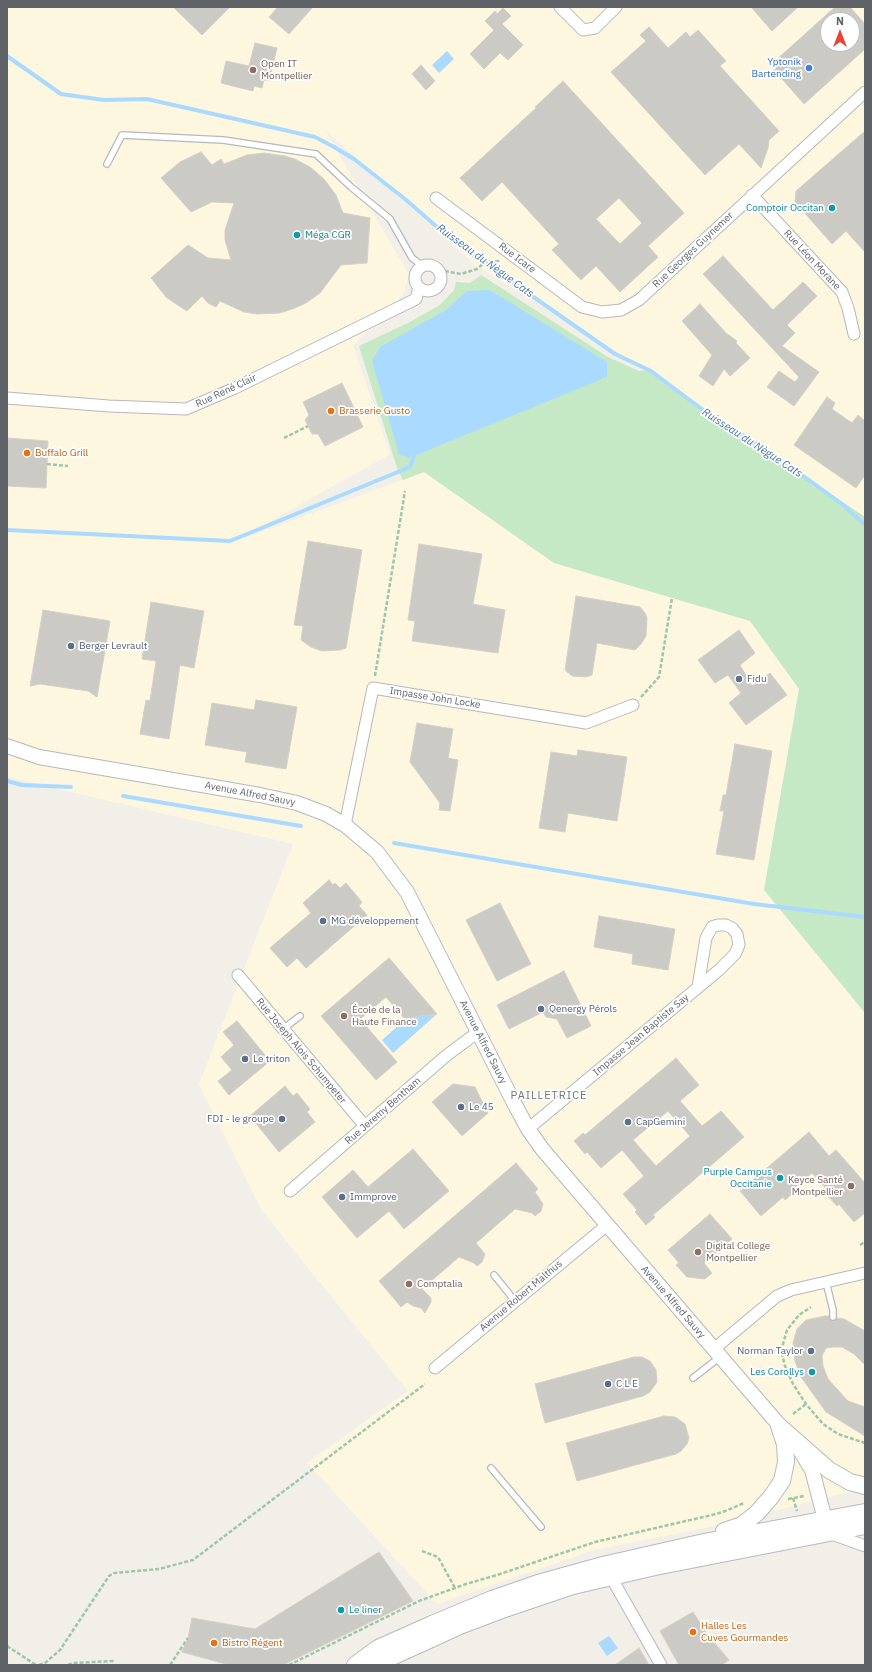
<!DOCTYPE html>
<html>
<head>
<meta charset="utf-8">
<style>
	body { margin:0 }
	#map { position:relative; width:872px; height:1672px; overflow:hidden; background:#f1efe8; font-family:"IBM Plex Sans",sans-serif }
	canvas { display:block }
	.frame { position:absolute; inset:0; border:8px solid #5f6368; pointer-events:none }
	.north { position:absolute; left:820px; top:12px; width:40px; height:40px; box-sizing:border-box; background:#fff; border:1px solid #bfc1c3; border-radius:50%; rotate:0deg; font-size:11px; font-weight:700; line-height:16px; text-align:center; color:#5f6368 }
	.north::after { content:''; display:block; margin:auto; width:14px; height:18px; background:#ea4335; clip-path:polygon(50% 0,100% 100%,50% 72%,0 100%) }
</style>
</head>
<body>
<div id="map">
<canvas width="872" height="1672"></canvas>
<div class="frame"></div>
<div class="north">N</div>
</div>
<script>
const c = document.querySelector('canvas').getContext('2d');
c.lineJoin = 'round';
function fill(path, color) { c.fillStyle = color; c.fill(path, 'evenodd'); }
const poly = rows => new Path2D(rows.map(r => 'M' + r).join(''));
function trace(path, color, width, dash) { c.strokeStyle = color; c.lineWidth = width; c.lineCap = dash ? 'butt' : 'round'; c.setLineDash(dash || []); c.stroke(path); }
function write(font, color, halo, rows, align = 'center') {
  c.font = font + ' "IBM Plex Sans",sans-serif'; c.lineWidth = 3.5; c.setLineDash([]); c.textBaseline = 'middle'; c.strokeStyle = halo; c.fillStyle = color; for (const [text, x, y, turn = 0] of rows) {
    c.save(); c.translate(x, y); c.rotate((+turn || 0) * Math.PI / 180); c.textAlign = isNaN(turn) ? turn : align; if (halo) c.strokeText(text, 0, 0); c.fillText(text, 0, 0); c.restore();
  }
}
fill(poly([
	[7,7,865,7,865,517,647,370,475,265,325,130,409,275,402,297,353,346,390,454,234,542,424,472,554,563,750,621,799,689,764,890,865,1013,865,1488,714,1526,594,1550,437,1604,307,1463,408,1391,262,1211,199,1084,293,844,7,777],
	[828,20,852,20,852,44,828,44]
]), '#fef7e0');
fill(poly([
	[481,275,608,357,639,371,647,370,865,517,865,1013,764,890,799,689,750,621,554,563,424,472,403,480,397,468,359,346,408,323,440,305,454,290,456,282,470,283]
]), '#c5e8c5');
fill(poly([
	[447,51,454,59,439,73,432,65],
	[490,290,607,362,607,377,409,458,399,454,372,361,380,347,446,310,467,291],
	[437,1014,393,1053,382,1040,408,1017],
	[609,1636,618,1648,607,1656,598,1643]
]), '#aadaff');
trace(poly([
	[7,56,61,94,104,100,147,99,315,137,334,147,354,159,405,199,452,240,615,354,651,371,707,413,766,449,842,504,865,525],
	[7,530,230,541,410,467,414,456],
	[7,781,22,785,71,787],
	[123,796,301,826],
	[394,843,754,904,865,917]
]), '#aadaff', 4);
const building = poly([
	[173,7,230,7,202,35,173,7],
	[278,7,313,7,289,34,269,17,278,7],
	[751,7,798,7,772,31,751,7],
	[835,7,850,7,865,24,865,49,804,104,775,71,775,61,835,7],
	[828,20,852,20,852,44,828,44,828,20],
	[503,8,511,16,502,24,523,45,508,60,500,53,484,69,470,54,494,30,485,21,495,11,497,14,503,8],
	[649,27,668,48,686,32,690,37,698,30,726,61,720,66,779,131,769,140,768,148,761,168,739,144,705,175,611,72,646,41,640,35,649,27],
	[255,43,277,48,269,81,264,80,262,88,254,86,253,91,221,83,226,61,249,66,255,43],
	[421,65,435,81,426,90,412,74,421,65],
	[563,81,684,213,648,246,658,257,620,292,596,266,581,280,552,250,559,244,502,182,482,201,460,178,536,108,535,107,563,81],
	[619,198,642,223,620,244,596,219,619,198],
	[865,131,865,252,846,231,832,244,795,202,796,191,865,131],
	[201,152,212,165,221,159,224,164,247,155,264,153,285,156,295,159,310,167,324,179,336,195,343,213,370,218,367,263,341,265,320,293,306,303,295,308,280,313,257,314,244,312,220,301,216,307,208,303,202,296,187,311,176,304,166,297,151,278,188,245,208,258,231,260,225,240,225,230,234,203,212,202,191,212,161,178,180,162,201,152],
	[723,256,773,310,803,282,817,296,787,325,795,333,782,346,819,372,794,406,767,387,779,371,795,382,799,377,703,274,723,256],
	[700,304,726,333,737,341,736,343,750,358,730,376,724,369,713,386,699,376,712,355,682,321,700,304],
	[342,383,363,427,325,446,318,434,312,434,305,420,309,415,303,402,342,383],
	[827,397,835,403,832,409,852,423,858,415,865,421,865,475,856,488,794,445,827,397],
	[7,438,48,441,46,488,7,486,7,438],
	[308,541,362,550,346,648,340,650,322,651,311,647,301,640,303,626,294,625,308,541],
	[419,544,482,554,473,604,505,610,498,653,412,641,415,621,408,620,419,544],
	[576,596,640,607,645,613,647,618,646,636,641,644,635,650,597,643,592,675,586,677,572,676,565,670,576,596],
	[151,602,204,611,194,668,180,665,169,739,140,734,146,700,150,701,156,661,142,659,151,602],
	[43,610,110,621,97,697,88,691,40,684,30,686,43,610],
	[739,630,755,653,740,665,752,686,770,673,787,695,746,725,729,703,741,693,728,675,715,683,698,660,739,630],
	[256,700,297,707,286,769,245,762,247,752,205,745,212,703,254,710,256,700],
	[417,723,453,729,448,758,458,760,450,811,439,810,440,803,410,762,417,723],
	[735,744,772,751,754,860,716,854,724,811,720,811,723,795,726,795,735,744],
	[578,750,627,757,617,821,568,813,565,832,539,828,551,752,577,756,578,750],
	[329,880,333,885,335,883,340,888,346,883,362,902,359,906,367,915,306,968,297,958,287,967,270,948,311,913,303,903,329,880],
	[500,903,531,964,497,981,466,920,500,903],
	[599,916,675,929,668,970,632,964,633,954,594,947,599,916],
	[389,958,437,1014,404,1018,386,997,360,1019,397,1062,376,1080,321,1016,389,958],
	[564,971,591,1026,567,1038,557,1019,546,1017,543,1012,509,1029,497,1005,564,971],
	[237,1021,270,1061,229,1095,218,1081,232,1070,221,1057,234,1045,223,1032,237,1021],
	[676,1058,699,1085,680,1101,702,1126,721,1111,744,1137,653,1215,655,1217,646,1225,635,1212,637,1210,623,1194,644,1176,622,1150,601,1168,587,1152,585,1154,574,1141,583,1133,585,1135,676,1058],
	[668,1111,690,1136,656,1166,633,1140,668,1111],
	[453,1084,475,1087,488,1113,462,1136,432,1102,453,1084],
	[285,1086,293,1096,297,1093,310,1109,307,1112,315,1122,279,1152,250,1116,285,1086],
	[809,1132,829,1156,836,1150,865,1183,865,1213,854,1222,839,1204,837,1206,827,1195,830,1193,812,1173,794,1188,797,1190,785,1200,783,1197,761,1216,740,1191,809,1132],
	[413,1149,449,1191,404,1229,389,1211,357,1238,322,1197,353,1170,368,1187,413,1149],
	[516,1163,538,1189,535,1192,543,1204,541,1211,535,1216,532,1213,515,1209,476,1243,485,1254,482,1262,477,1266,474,1263,459,1257,422,1289,431,1298,431,1302,425,1313,421,1308,413,1306,407,1302,401,1307,379,1281,516,1163],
	[710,1214,732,1239,704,1263,712,1273,705,1279,687,1277,676,1265,679,1263,668,1250,710,1214],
	[825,1316,829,1316,830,1319,833,1321,837,1318,844,1319,865,1331,865,1365,854,1354,842,1347,833,1347,826,1348,822,1356,823,1366,828,1379,848,1401,865,1407,865,1436,826,1412,801,1377,795,1361,793,1343,797,1329,806,1320,825,1316],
	[634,1357,642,1357,650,1361,656,1370,657,1382,650,1392,643,1396,545,1423,535,1384,634,1357],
	[664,1416,675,1417,685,1424,689,1438,687,1444,681,1451,676,1454,577,1481,566,1443,664,1416],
	[379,1552,413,1601,283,1665,229,1665,182,1652,188,1638,192,1618,255,1629,379,1552],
	[693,1612,707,1634,729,1660,722,1665,679,1665,660,1631,693,1612],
	[639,1648,649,1665,615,1665,639,1648]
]);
fill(building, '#cccac5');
trace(building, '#d6d1c6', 1);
const service = poly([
	[107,164,122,135,223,140,316,154,351,187,390,219,412,258,423,266],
	[283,1029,300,1016],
	[494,1275,515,1301],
	[826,1282,833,1310,833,1317],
	[693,1378,720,1357],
	[491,1468,541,1527]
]);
const minor = poly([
	[560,7,583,30,595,28,616,7],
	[752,195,842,292,848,308,854,334],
	[436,198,582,307,602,312,621,310,639,300,865,92],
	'415 278a13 13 0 1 1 26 0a13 13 0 1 1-26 0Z',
	[7,398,109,406,186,409,235,388,416,299,419,287],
	[345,825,373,688,586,723,633,705],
	[238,975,365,1126],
	[528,1129,719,970,735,954,739,945,737,934,732,928,726,925,718,925,712,927,706,938,698,987],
	[290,1191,447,1055,478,1032],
	[714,1349,777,1296,791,1290,865,1273],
	[435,1368,607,1225],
	[829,1533,865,1546],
	[611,1577,661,1665]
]);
const tertiary = poly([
	[7,746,39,757,260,795,297,803,326,814,345,825,377,852,407,892,513,1101,528,1129,543,1150,798,1447,812,1470,828,1531]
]);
const secondary = poly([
	[779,1426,829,1470,850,1482,865,1486],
	[724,1531,742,1525,757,1513,771,1497,782,1481,786,1462,785,1444,779,1426],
	[355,1665,378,1648,432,1624,492,1599,538,1583,603,1565,704,1542,865,1512],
	[370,1665,383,1661,462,1625,502,1610,573,1586,655,1567,865,1526]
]);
trace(service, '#b5b8bc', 8);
trace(minor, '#b5b8bc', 13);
trace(tertiary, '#b5b8bc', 16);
trace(secondary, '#b6babf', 18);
trace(poly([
	[439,270,461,274,477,269,485,262,500,261],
	[284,438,308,426],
	[47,464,68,466],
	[375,676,405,491],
	[641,697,659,677,672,598],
	[860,1245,865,1242],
	[781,1351,787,1330,799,1315,811,1307],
	[741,1353,781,1351,785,1366,793,1384,806,1404,823,1424,838,1434,865,1443],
	[793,1414,806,1404],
	[793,1498,797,1511],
	[788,1499,804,1496],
	[422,1551,438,1557,455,1588],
	[7,1646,36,1665],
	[39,1665,45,1663,60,1650,109,1576,114,1573,159,1569,193,1560,425,1384],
	[68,1665,73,1663,114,1661],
	[170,1665,188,1638],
	[289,1665,419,1601,466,1584,497,1575,595,1542,712,1515,723,1512,744,1503]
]), '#9cc7a9', 2.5, [4, 2]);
trace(service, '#fff', 5.5);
trace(minor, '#fff', 11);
trace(tertiary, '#fff', 14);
trace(secondary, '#fff', 16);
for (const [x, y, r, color] of [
	[809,68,4,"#3f7fe0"],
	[253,70,4,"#8d6e63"],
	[832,208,4,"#0f9aa8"],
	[297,235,4,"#0f9aa8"],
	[331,411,4,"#e8710a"],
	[27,453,4,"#e8710a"],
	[71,646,4,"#5c6f8a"],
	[739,679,4,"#5c6f8a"],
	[323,921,4,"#5c6f8a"],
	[541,1009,4,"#5c6f8a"],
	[344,1016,4,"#8d6e63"],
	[245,1059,4,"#5c6f8a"],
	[461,1107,4,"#5c6f8a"],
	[282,1119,4,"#5c6f8a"],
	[628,1122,4,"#5c6f8a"],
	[780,1178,4,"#0f9aa8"],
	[851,1186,4,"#8d6e63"],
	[342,1197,4,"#5c6f8a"],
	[698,1252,4,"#8d6e63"],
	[409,1284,4,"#8d6e63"],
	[811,1351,4,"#5c6f8a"],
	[812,1372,4,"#0f9aa8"],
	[608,1384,4,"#5c6f8a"],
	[341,1610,4,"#0f9aa8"],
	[693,1632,4,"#e8710a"],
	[214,1643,4,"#e8710a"]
]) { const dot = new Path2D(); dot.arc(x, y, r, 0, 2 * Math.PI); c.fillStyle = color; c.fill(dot); trace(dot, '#fff', 1.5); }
write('10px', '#366cbe', '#fff', [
	["Yptonik",801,62],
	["Bartending",801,74]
], 'right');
write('10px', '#785e54', '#fff', [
	["Open IT",261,64],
	["Montpellier",261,76],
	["École de la",352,1010],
	["Haute Finance",352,1022],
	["Keyce Santé",843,1180,"right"],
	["Montpellier",843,1192,"right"],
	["Digital College",706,1246],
	["Montpellier",706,1258],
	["Comptalia",417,1284]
], 'left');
write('10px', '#0d838f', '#fff', [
	["Comptoir Occitan",824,208],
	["Méga CGR",305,235,"left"],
	["Purple Campus",772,1172],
	["Occitanie",772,1184],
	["Les Corollys",804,1372],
	["Le liner",349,1610,"left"]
], 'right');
write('10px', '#5f6368', '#fff', [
	["Rue Georges Guynemer",693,250,-43],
	["Rue Icare",517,258,37],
	["Rue Léon Morane",812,260,47],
	["Rue René Clair",226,391,-25],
	["Impasse John Locke",435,698,9],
	["Avenue Alfred Sauvy",250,794,11],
	["Impasse Jean Baptiste Say",641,1035,-40],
	["Avenue Alfred Sauvy",483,1042,63],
	["Rue Joseph Alois Schumpeter",301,1051,50],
	["Rue Jeremy Bentham",383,1111,-41],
	["Avenue Robert Malthus",521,1296,-40],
	["Avenue Alfred Sauvy",673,1302,49]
]);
write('10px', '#c56008', '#fff', [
	["Brasserie Gusto",339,411],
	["Buffalo Grill",35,453],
	["Halles Les",701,1626],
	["Cuves Gourmandes",701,1638],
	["Bistro Régent",222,1643]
], 'left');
write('10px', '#4e5e75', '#fff', [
	["Berger Levrault",79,646],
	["Fidu",747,679],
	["MG développement",331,921],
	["Qenergy Pérols",549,1009],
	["Le triton",253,1059],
	["Le 45",469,1107],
	["FDI - le groupe",274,1119,"right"],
	["CapGemini",636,1122],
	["Immprove",350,1197],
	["Norman Taylor",803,1351,"right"],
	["C L E",616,1384]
], 'left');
write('italic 11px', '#4174aa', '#fff', [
	["Ruisseau du Nègue Cats",485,261,36],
	["Ruisseau du Nègue Cats",752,443,33]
]);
c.letterSpacing = '1px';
write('11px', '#70757a', '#fff', [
	["PAILLETRICE",549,1096]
]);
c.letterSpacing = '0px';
</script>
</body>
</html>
